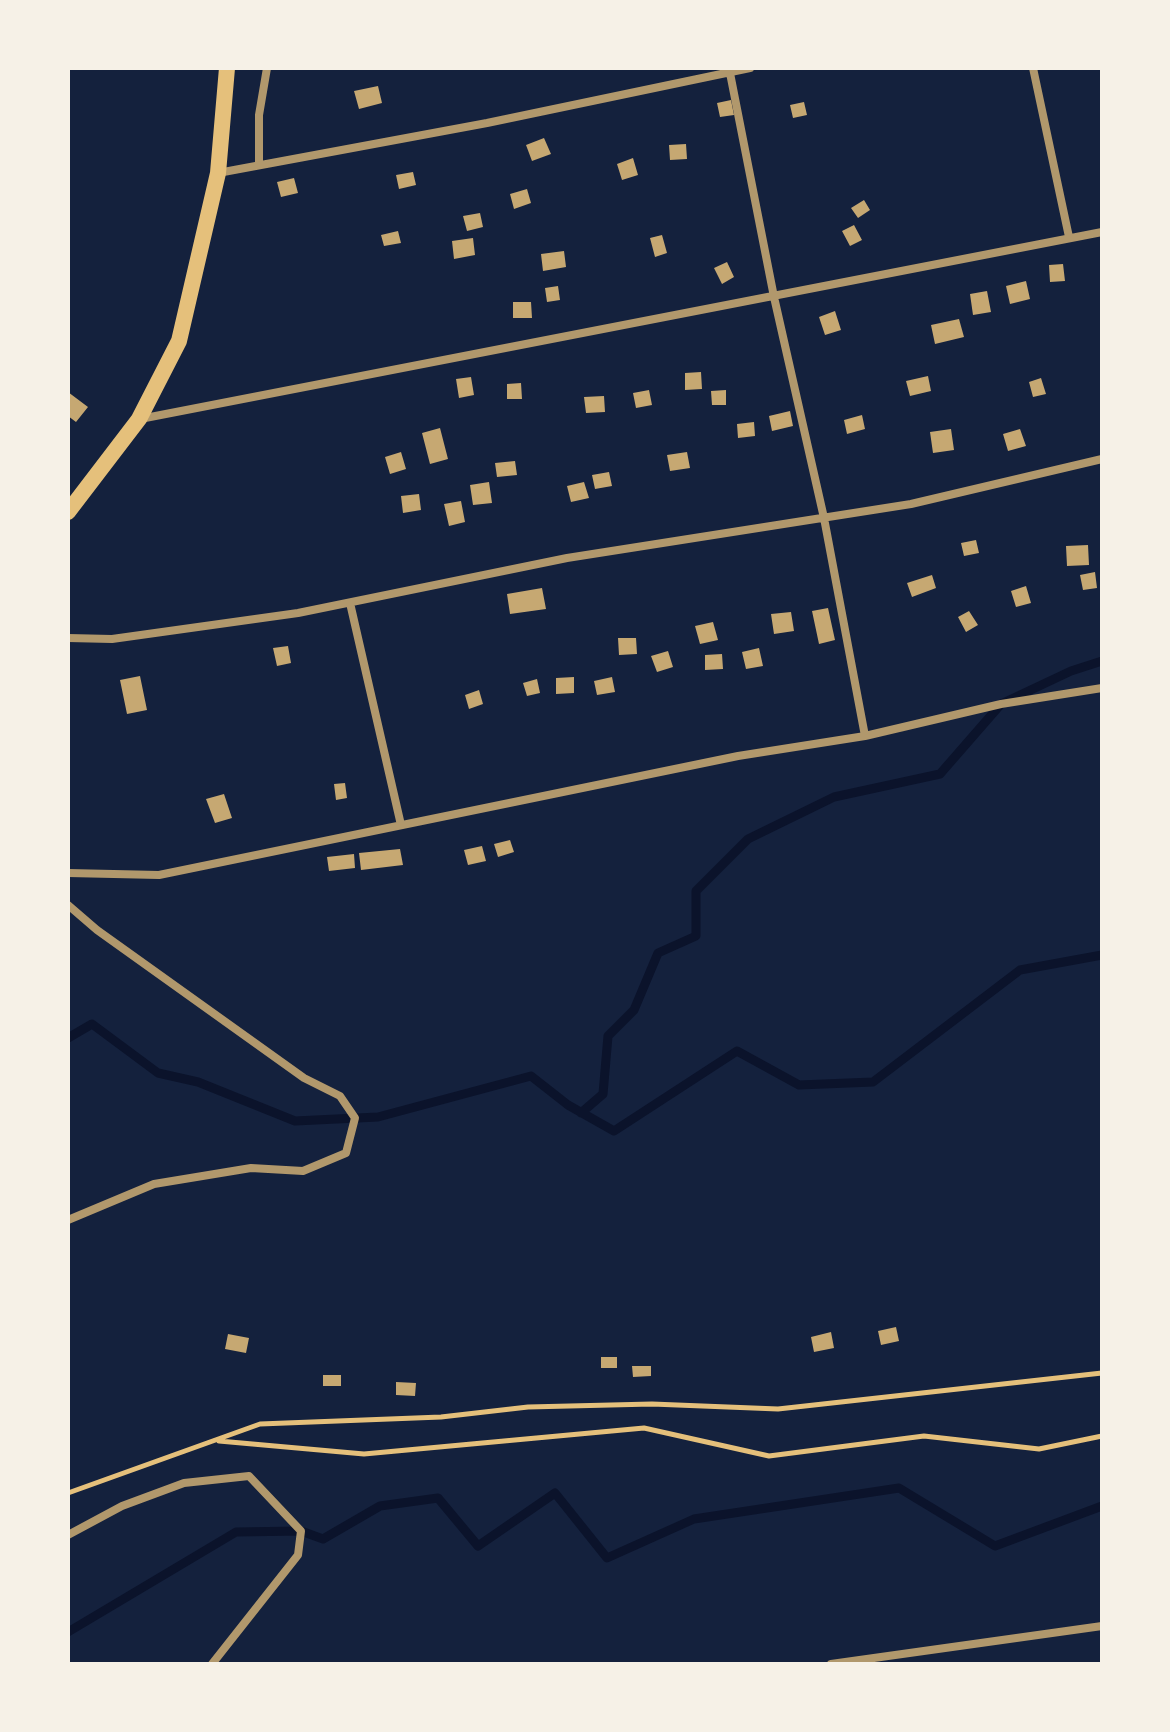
<!DOCTYPE html>
<html>
<head>
<meta charset="utf-8">
<style>
	body { margin:0 }
	#map { position:relative; width:1170px; height:1732px; overflow:hidden; background:#14213d; font-family:Inter,sans-serif }
	canvas { display:block }
	.frame { position:absolute; inset:0; border:70px solid #f6f1e7; pointer-events:none }
</style>
</head>
<body>
<div id="map">
<canvas width="1170" height="1732"></canvas>
<div class="frame"></div>
</div>
<script>
const c = document.querySelector('canvas').getContext('2d');
c.lineJoin = 'round';
const poly = rows => new Path2D(rows.map(r => 'M' + r).join(''));
function trace(path, color, width, dash) { c.strokeStyle = color; c.lineWidth = width; c.lineCap = dash ? 'butt' : 'round'; c.setLineDash(dash || []); c.stroke(path); }
function fill(path, color) { c.fillStyle = color; c.fill(path, 'evenodd'); }
trace(poly([
	[68,1038,92,1024,158,1073,198,1082,295,1121,378,1117,531,1076,568,1105,614,1131,737,1051,799,1085,873,1082,1020,970,1102,955],
	[581,1113,603,1094,608,1036,634,1010,658,953,696,936,696,891,748,839,834,797,940,774,1001,704,1071,671,1102,661],
	[68,1632,236,1532,301,1531,323,1539,380,1506,438,1498,478,1546,555,1493,607,1558,694,1519,899,1488,995,1546,1102,1506]
]), '#0b132b', 9);
fill(poly([
	[378,86,382,103,359,109,354,91],
	[731,100,734,115,720,117,717,103],
	[804,102,807,115,793,118,790,105],
	[544,138,551,154,532,161,526,145],
	[686,144,687,159,670,160,669,145],
	[633,158,638,175,622,180,617,164],
	[413,172,416,185,399,189,396,175],
	[294,178,298,193,281,197,277,182],
	[527,189,531,203,514,209,510,194],
	[864,200,870,210,858,218,851,208],
	[480,213,483,227,467,231,463,216],
	[854,225,862,240,850,246,842,231],
	[398,231,401,243,384,246,381,235],
	[662,235,667,253,655,257,650,238],
	[473,238,475,255,454,259,452,241],
	[564,251,566,267,543,271,541,254],
	[727,262,734,277,722,284,714,268],
	[1063,264,1065,281,1050,282,1049,265],
	[1026,281,1030,299,1010,304,1006,286],
	[558,286,560,300,547,302,545,288],
	[987,291,991,312,973,315,970,294],
	[513,302,531,302,532,318,513,318],
	[835,311,841,330,825,335,819,317],
	[959,319,964,337,935,344,931,325],
	[701,372,702,389,685,390,685,373],
	[928,376,931,391,910,396,906,381],
	[471,377,474,395,459,398,456,379],
	[1041,378,1046,394,1033,397,1029,382],
	[521,383,522,399,507,399,507,384],
	[649,390,652,405,636,408,633,393],
	[726,390,726,405,712,405,711,391],
	[68,392,88,407,76,422,68,416],
	[604,396,605,412,586,413,584,397],
	[790,411,793,426,772,431,769,416],
	[862,415,865,429,847,434,844,420],
	[754,422,755,436,738,438,737,424],
	[440,428,448,459,430,464,422,433],
	[951,429,954,450,933,453,930,432],
	[1020,429,1026,446,1008,451,1003,434],
	[401,452,406,469,390,474,385,457],
	[687,452,690,468,670,471,667,455],
	[515,461,517,475,497,477,495,463],
	[609,472,612,486,595,489,592,475],
	[489,482,492,503,473,505,470,485],
	[584,482,589,498,571,502,567,486],
	[419,494,421,510,403,513,401,496],
	[461,501,465,522,449,526,444,504],
	[976,540,979,553,964,556,961,543],
	[1088,545,1089,565,1067,566,1066,546],
	[1095,572,1097,588,1083,590,1080,575],
	[932,575,936,588,912,597,907,583],
	[1026,586,1031,603,1016,607,1011,591],
	[542,588,546,609,510,614,507,594],
	[828,608,835,640,819,644,812,611],
	[969,611,978,625,966,632,958,617],
	[791,612,794,631,774,634,771,614],
	[713,622,718,640,700,644,695,626],
	[618,638,636,638,637,654,619,655],
	[288,646,291,663,277,666,273,648],
	[759,648,763,666,746,669,742,652],
	[668,651,673,667,657,672,651,656],
	[722,654,723,669,705,670,705,655],
	[140,676,147,710,127,714,120,680],
	[574,677,574,693,556,694,556,678],
	[612,677,615,692,597,695,594,681],
	[537,679,540,693,527,696,523,683],
	[479,690,483,704,469,709,465,695],
	[345,783,347,798,336,800,334,784],
	[224,794,232,818,215,823,206,799],
	[510,840,514,852,498,857,494,844],
	[482,846,486,861,468,865,464,850],
	[400,849,403,865,361,870,359,853],
	[354,854,355,868,329,871,327,857],
	[896,1327,899,1341,881,1345,878,1331],
	[831,1332,834,1348,814,1352,811,1337],
	[228,1334,249,1338,246,1353,225,1349],
	[601,1357,617,1357,617,1368,601,1368],
	[632,1366,651,1366,651,1376,633,1377],
	[323,1375,341,1375,341,1386,323,1386],
	[396,1382,416,1383,415,1396,396,1395]
]), '#c6a872');
trace(poly([
	[219,1441,364,1454,644,1428,769,1456,924,1436,1039,1449,1102,1436],
	[68,1493,260,1424,441,1417,528,1407,652,1404,778,1409,1102,1373]
]), '#e5c07b', 5);
trace(poly([
	[729,68,774,297,824,518,865,736],
	[1033,68,1069,237],
	[259,164,259,115,267,68],
	[218,173,487,123,750,68],
	[140,419,1102,232],
	[350,603,401,825],
	[68,638,112,639,298,613,567,558,911,504,1102,459],
	[68,873,159,875,738,756,865,736,1001,704,1102,688],
	[68,905,97,930,304,1078,340,1096,355,1118,346,1153,303,1171,251,1168,154,1184,68,1220],
	[68,1535,122,1506,184,1483,249,1476,301,1531,298,1555,212,1664],
	[831,1664,1102,1626]
]), '#b1986c', 8);
trace(poly([
	[68,512,139,419,179,341,218,173,227,68]
]), '#e5c07b', 16);
</script>
</body>
</html>
